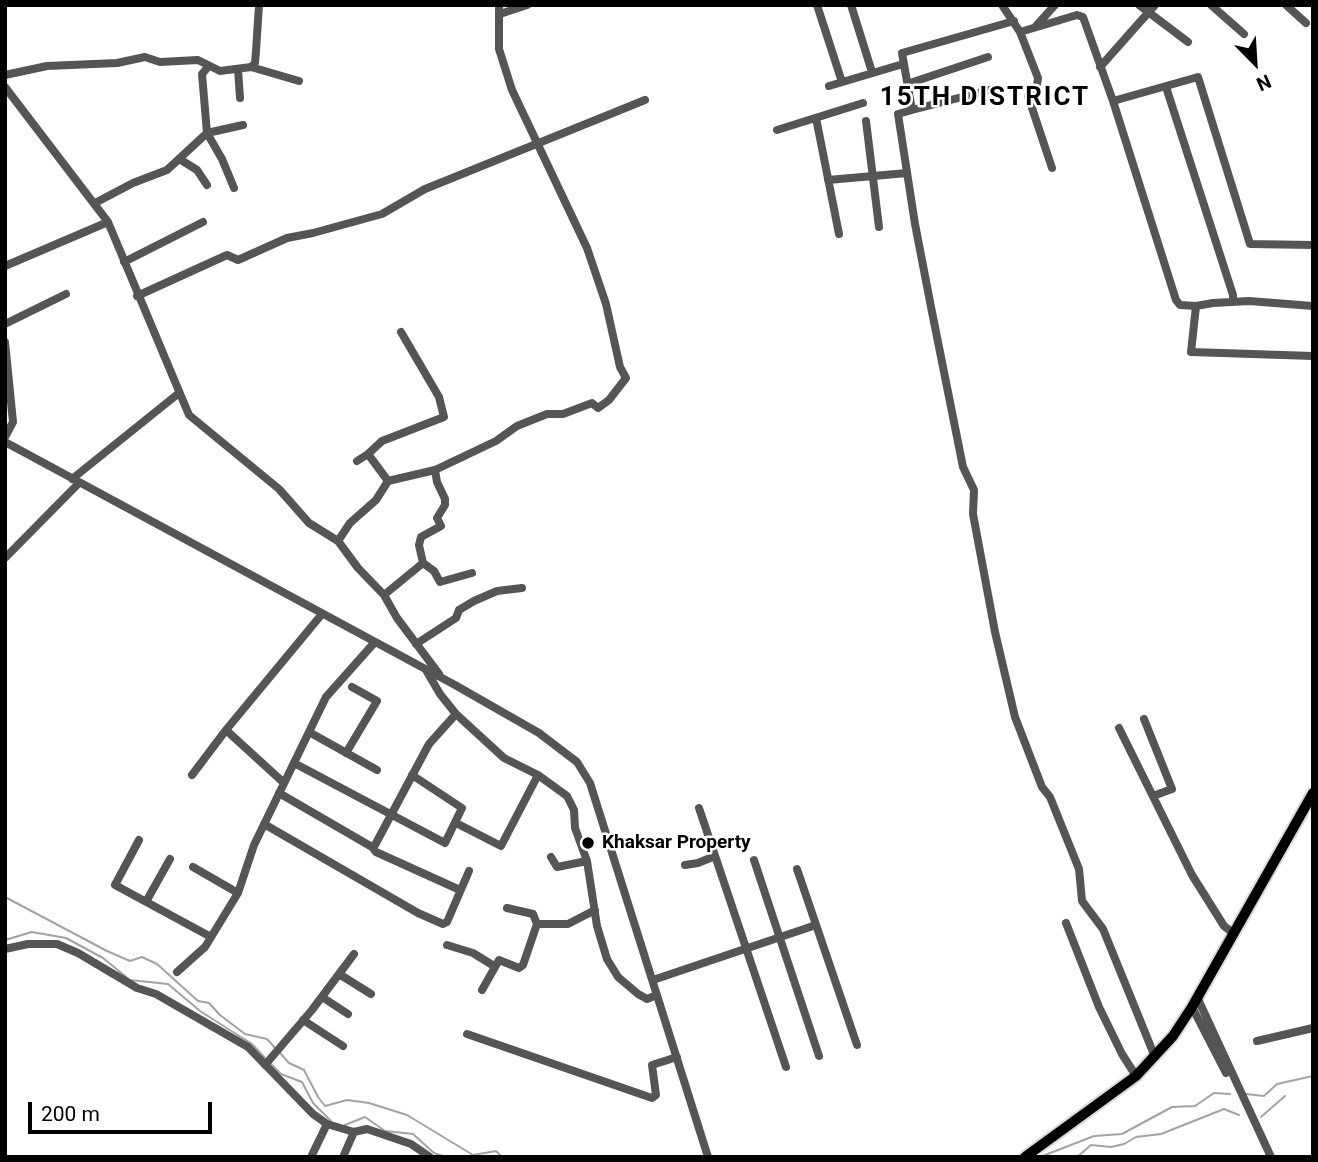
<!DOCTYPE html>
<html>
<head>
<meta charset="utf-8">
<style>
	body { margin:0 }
	#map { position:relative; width:1318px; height:1162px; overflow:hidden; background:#fff; font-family:Roboto,sans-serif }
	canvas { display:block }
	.frame { position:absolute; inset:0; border:7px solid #000; pointer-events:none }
	.north { position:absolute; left:1220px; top:28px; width:70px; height:70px; -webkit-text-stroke:5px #fff; paint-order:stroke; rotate:156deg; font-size:19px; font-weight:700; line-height:28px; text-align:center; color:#000 }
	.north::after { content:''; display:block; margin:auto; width:24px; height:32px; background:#000; clip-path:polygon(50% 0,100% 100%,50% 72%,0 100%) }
	.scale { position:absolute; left:28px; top:1102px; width:184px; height:32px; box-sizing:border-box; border:4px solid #000; border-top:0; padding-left:9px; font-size:21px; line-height:24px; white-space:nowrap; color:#000; -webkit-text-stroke:5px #fff; paint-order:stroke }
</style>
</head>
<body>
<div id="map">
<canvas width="1318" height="1162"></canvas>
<div class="frame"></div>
<div class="north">N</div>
<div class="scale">200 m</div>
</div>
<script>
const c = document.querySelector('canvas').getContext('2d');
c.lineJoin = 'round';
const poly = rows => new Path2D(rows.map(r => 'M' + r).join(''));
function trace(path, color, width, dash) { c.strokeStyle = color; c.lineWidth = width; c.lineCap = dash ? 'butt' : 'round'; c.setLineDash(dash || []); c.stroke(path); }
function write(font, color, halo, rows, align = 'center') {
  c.font = font + ' Roboto,sans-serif'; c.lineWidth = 5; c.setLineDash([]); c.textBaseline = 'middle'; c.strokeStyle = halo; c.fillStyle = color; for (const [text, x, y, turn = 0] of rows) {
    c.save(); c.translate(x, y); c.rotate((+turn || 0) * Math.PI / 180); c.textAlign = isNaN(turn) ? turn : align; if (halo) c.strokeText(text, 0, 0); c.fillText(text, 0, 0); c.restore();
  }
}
trace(poly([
	[5,897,107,951,130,961,142,957,157,964,198,1001,209,1003,220,1015,245,1034,267,1039,276,1049],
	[5,940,32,932,66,938,103,958,130,980,168,984,200,1011,252,1044,265,1058],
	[280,1053,289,1063,304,1070,318,1097,325,1106,347,1100,369,1103,407,1115,473,1155,496,1151,502,1157],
	[271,1064,281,1074,302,1082,313,1103,331,1121],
	[1246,1094,1264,1096,1277,1084,1313,1076],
	[1261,1117,1285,1096],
	[345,1125,365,1117,385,1131,413,1134,434,1153,446,1157],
	[1040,1157,1094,1136,1122,1134,1172,1107,1195,1106,1214,1093,1230,1094],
	[1077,1157,1091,1145,1111,1147,1124,1144,1136,1137,1161,1134,1224,1109,1239,1115]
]), '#a3a3a3', 2);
const major = poly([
	[1025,1157,1136,1076,1173,1036,1192,1007,1313,793]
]);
trace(major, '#dbdbdb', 14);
trace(poly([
	[817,5,842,82],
	[851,5,872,72],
	[1002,5,1020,32,1038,78,1037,85,1028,96,1052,168],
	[1139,5,1188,42],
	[1211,5,1244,34],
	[1286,5,1306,23],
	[500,14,527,5],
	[1014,21,902,53,912,110,898,114,915,224,932,312,963,467,974,490,973,514,995,632,1015,717,1042,787,1050,797,1079,869,1082,901,1103,929,1155,1057],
	[1036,26,1055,5],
	[1020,32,1077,15,1083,17,1113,101,1176,300,1180,305,1196,306,1213,303,1249,301,1313,306],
	[251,67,255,63,256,51,259,5],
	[1100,67,1155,5],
	[238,69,240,98],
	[5,75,47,66,117,63,145,57,160,62,198,60,220,71,251,67,299,81],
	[907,84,988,57],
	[829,86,903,64],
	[5,87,108,222,189,415,279,489,309,523,338,541,358,568,384,595,397,618,439,674],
	[1166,87,1233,295,1233,302],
	[1113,101,1198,77,1250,244,1313,245],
	[912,110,993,89],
	[816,118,839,234],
	[866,121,879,227],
	[777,130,863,103],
	[181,160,197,170,207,185],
	[828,180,907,173],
	[234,188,222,159,207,133,243,125],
	[95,203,133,183,167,170,207,133,202,74,208,67],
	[124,262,203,222],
	[5,266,108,222],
	[137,296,227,255,238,260,287,238,313,233,382,214,425,189,645,100],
	[1196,306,1191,352,1313,356],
	[5,324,66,294],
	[5,342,13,422,5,437],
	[5,442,455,685,539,733,577,762,590,783,708,1157],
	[368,454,388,481],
	[357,461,368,454,382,441,444,417,439,397,401,332],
	[72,479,179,393],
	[338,541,350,523,376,500,388,481,435,470,496,441,517,426,547,414,563,414,592,403,598,408,609,400,626,378,620,367,606,304,587,248,512,90,499,49,499,5],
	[5,558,79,483],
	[423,563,434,571,440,582,472,573],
	[384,595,423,563,419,545,421,537,441,526,437,518,445,505,445,499,437,482,435,470],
	[416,644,456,618,459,610,474,601,497,591,522,588],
	[426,670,440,694,456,714,504,758,538,775,567,796,574,810,575,828,587,861,597,926,607,959,618,977,638,994,647,999,657,995],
	[1144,719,1172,789,1153,796],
	[1119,728,1192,875,1224,926,1233,933],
	[226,730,284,783],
	[309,732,377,770],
	[346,753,377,701,352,687],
	[294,763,445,843,462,808,412,775],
	[192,775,226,730,322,614],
	[279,793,372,847,376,852,460,890],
	[699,808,786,1067],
	[456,823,501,846,538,775],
	[264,824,418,913,443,924,447,922,469,871],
	[139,840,115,885,211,937],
	[372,847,375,845,429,744,456,714],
	[551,857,557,867,587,861],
	[754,860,819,1056],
	[685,865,698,863,715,856],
	[193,867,238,893],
	[797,869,857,1045],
	[147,900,170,859],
	[1066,923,1099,1007,1122,1054,1136,1076],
	[537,924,568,924,595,910],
	[447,945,473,953,494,966],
	[5,949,28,944,57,944,78,953,137,988,156,994,248,1047,313,1114,327,1124,354,1132,367,1129,411,1144,430,1157],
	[177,972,205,947,238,893,254,845,326,697,375,642],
	[339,974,371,994],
	[653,980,816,925],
	[482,990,499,960,519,968,523,965,537,924,533,914,507,908],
	[322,997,348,1014],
	[1197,997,1271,1157],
	[1192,1007,1226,1073],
	[303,1020,343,1046],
	[467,1034,652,1098,656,1095,652,1065,677,1057],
	[1257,1041,1313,1028],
	[265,1065,312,1010,354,954],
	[312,1155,327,1124],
	[343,1157,354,1132]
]), '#555', 8);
trace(major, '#000', 10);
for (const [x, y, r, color] of [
	[588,843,7,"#000"]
]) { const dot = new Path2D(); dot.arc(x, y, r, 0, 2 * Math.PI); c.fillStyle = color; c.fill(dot); trace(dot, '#fff', 2.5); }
write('bold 19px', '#000', '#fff', [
	["Khaksar Property",602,843]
], 'left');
c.letterSpacing = '2px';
write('bold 26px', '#000', '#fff', [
	["15TH DISTRICT",985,98]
]);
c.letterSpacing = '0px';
</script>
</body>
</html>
